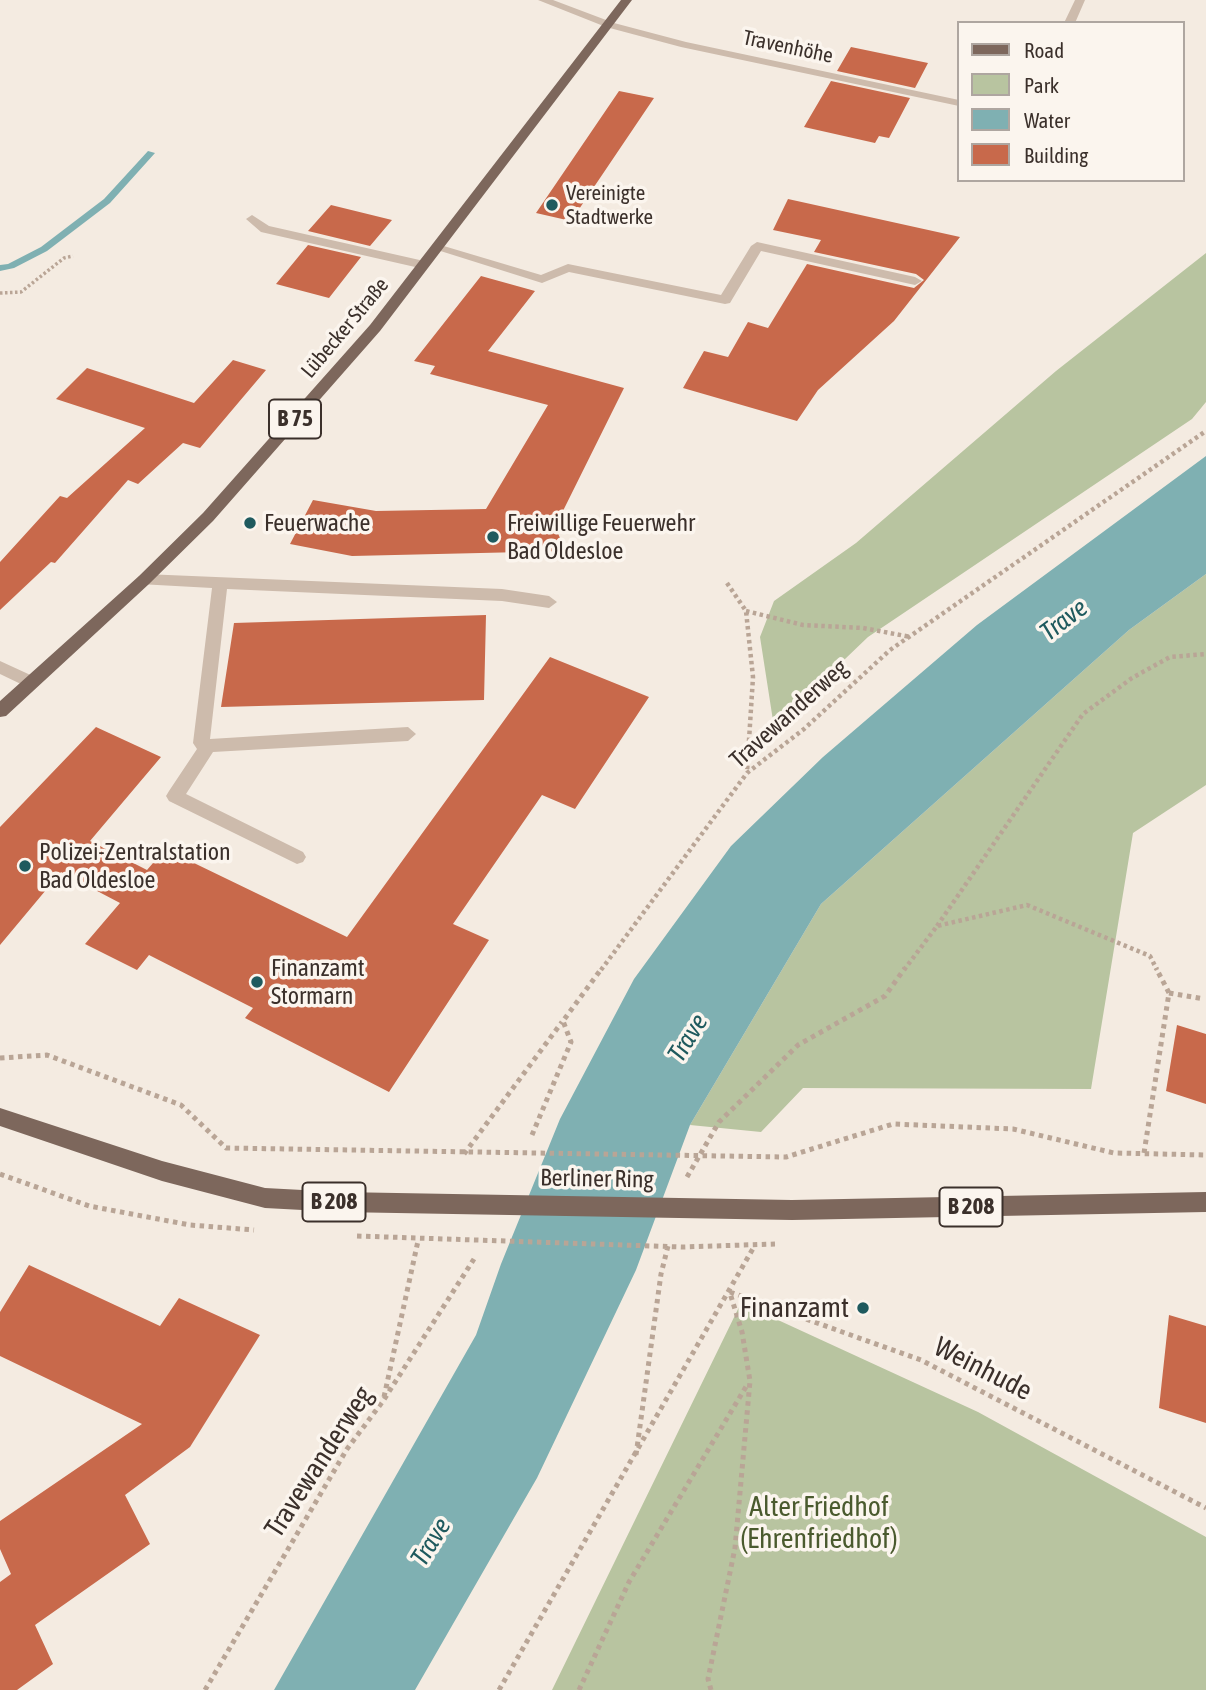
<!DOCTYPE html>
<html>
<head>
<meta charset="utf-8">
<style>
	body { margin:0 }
	#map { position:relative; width:1206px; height:1690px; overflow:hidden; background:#f4ebe1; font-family:"Asap Condensed",sans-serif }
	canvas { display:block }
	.legend { position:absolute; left:957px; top:21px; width:228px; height:161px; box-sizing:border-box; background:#fbf5ee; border:2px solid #aea6a0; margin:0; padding:9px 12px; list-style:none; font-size:21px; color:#3b302b }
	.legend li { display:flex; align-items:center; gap:14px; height:35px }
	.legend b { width:35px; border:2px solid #aea6a0 }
</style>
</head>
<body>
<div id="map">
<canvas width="1206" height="1690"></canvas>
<ul class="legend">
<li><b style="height:9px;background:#7d675c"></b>Road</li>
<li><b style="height:19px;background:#b8c4a0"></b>Park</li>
<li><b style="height:19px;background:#7fb0b2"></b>Water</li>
<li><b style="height:19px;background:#c8694b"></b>Building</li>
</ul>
</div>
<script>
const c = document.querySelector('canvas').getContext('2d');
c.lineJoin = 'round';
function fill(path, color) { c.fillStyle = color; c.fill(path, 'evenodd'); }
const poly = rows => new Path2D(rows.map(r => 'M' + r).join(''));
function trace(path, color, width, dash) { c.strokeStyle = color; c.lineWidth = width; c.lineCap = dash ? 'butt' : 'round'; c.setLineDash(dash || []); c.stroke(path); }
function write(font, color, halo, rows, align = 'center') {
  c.font = font + ' "Asap Condensed",sans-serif'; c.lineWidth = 7; c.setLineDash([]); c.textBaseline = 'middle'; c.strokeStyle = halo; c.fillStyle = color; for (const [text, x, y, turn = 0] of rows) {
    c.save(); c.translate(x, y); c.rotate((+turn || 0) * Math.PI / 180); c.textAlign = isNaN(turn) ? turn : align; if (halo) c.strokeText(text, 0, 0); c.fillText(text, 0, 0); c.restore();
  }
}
fill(poly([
	[1206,253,1206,402,1192,419,868,637,774,727,760,637,774,601,856,543,1056,371],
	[1206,574,1206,785,1133,833,1091,1089,803,1088,761,1132,690,1125,821,904,1129,630],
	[741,1303,978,1412,1206,1537,1206,1690,552,1690]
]), '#b8c4a0');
fill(poly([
	[1206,456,1206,574,1129,630,821,904,690,1125,636,1270,537,1478,415,1690,274,1690,476,1335,501,1264,560,1119,634,979,731,846,823,757,977,625]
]), '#7fb0b2');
fill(poly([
	[148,151,155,153,110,203,47,251,14,268,0,271,0,265,8,264,41,247,104,199,148,151]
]), '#7fb0b2');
fill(poly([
	[851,47,928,63,915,88,837,71],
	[831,81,910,98,889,138,879,136,875,143,804,127],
	[619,91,654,98,571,221,536,213],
	[788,199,960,237,894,321,818,390,797,421,683,388,704,351,728,357,748,322,768,328,807,264,914,288,924,280,916,274,814,252,821,240,773,230],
	[331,205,392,220,370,246,308,231],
	[308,245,361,257,329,298,276,284],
	[481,276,535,291,488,351,624,388,555,527,566,551,352,556,290,544,313,500,376,511,486,509,548,405,430,374,435,366,414,361],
	[233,360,266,370,200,448,183,443,138,484,128,480,55,563,51,562,0,610,0,562,60,496,67,498,145,428,56,399,87,368,194,403],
	[486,615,484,700,221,707,234,623],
	[550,657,649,697,575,809,542,795,453,924,489,940,389,1092,245,1018,253,1008,149,955,137,970,85,944,120,903,61,872,0,945,0,827,96,727,161,757,90,841,147,870,165,849,347,937],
	[1177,1025,1206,1034,1206,1104,1166,1091],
	[29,1265,160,1326,179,1298,260,1335,190,1447,125,1495,150,1544,35,1625,53,1664,17,1690,0,1690,0,1582,11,1574,0,1549,0,1521,142,1424,0,1356,0,1312],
	[1169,1315,1206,1326,1206,1423,1159,1408]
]), '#c8694b');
trace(poly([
	[0,293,21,292,64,258,73,256]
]), '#b9a596', 3.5, [2.5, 2.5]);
trace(poly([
	[727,583,746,611,753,677,747,772],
	[746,611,803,625,863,628,911,637],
	[937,926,1083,714,1132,678,1170,657,1206,654],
	[601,970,747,773,804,729,890,650,1206,431],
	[904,970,937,926,1027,905,1150,956,1157,970]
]), '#b9a596', 4.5, [3.5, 3.5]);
trace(poly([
	[1169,993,1204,999],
	[0,1058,47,1055,181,1105,226,1148,786,1157,893,1124,1013,1129,1114,1153,1206,1155],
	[532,1135,571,1042,563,1021,602,968],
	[1144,1153,1169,993,1156,968],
	[464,1154,562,1022],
	[0,1174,89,1206,190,1225,254,1230],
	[687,1177,719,1122,798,1045,885,996,905,968],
	[357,1236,682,1247,775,1244],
	[730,1292,921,1360,1206,1508],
	[384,1397,418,1241],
	[636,1455,661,1274,668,1246],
	[205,1690,347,1449,383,1401,474,1259],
	[499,1690,755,1245],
	[579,1690,629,1582,747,1385],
	[711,1690,708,1679,735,1548,750,1381,742,1332,730,1293]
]), '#b9a596', 5, [4.5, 4.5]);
fill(poly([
	[538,0,553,0,614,23,686,42,959,100,959,106,681,47,606,27,538,0],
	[1075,0,1085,0,1075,23,1064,23,1075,0],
	[252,215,269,226,424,261,430,265,424,269,261,232,246,219,252,215],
	[757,242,915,277,922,281,915,285,761,251,730,303,725,304,569,272,542,283,431,248,437,244,541,275,568,264,721,295,751,246,757,242],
	[144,574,502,589,549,596,557,602,549,608,502,601,227,589,210,739,408,727,416,734,408,741,213,752,186,794,303,852,306,857,303,862,297,864,169,801,166,796,169,791,197,749,193,743,212,588,139,584,136,580,139,576,144,574],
	[0,661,37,678,39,682,37,686,25,686,0,674,0,661]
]), '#cdbbac');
fill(poly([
	[621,0,632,0,380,331,213,521,149,584,6,716,0,717,0,701,139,576,203,513,370,325,621,0],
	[0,1108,162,1161,265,1188,340,1192,792,1200,1206,1192,1206,1212,792,1220,340,1212,265,1208,162,1181,0,1126,0,1108]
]), '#7d675c');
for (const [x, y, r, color] of [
	[552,205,7,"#1f5a5e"],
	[250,523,7,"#1f5a5e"],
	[493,537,7,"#1f5a5e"],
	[25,866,7,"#1f5a5e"],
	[257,982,7,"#1f5a5e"],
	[863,1308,7,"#1f5a5e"]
]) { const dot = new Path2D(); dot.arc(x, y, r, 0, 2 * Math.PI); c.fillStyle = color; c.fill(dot); trace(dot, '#fbf5ee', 2.5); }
write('21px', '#3b302b', '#fbf5ee', [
	["Travenhöhe",788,47,12],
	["Lübecker Straße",345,328,-50]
]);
write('21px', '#3b302b', '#fbf5ee', [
	["Vereinigte",566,193],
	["Stadtwerke",566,217]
], 'left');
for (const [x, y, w] of [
	[295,419,52],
	[334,1202,63],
	[971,1207,63]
]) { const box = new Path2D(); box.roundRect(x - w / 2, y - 19.5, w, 39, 5); c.fillStyle = '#fbf5ee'; c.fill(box); trace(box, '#3b302b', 2); }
write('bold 23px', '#3b302b', null, [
	["B 75",295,419],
	["B 208",334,1202],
	["B 208",971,1207]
]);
write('24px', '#3b302b', '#fbf5ee', [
	["Feuerwache",264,523],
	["Freiwillige Feuerwehr",507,523],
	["Bad Oldesloe",507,551],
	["Polizei-Zentralstation",39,852],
	["Bad Oldesloe",39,880],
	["Finanzamt",271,968],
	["Stormarn",271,996]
], 'left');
write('24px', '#3b302b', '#fbf5ee', [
	["Travewanderweg",789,714,-42],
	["Berliner Ring",597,1179,1]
]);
write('italic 26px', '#1f5a5e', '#fbf5ee', [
	["Trave",1064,620,-37],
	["Trave",688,1038,-58],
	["Trave",431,1542,-58]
]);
write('28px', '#3b302b', '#fbf5ee', [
	["Finanzamt",849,1308]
], 'right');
write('28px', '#3b302b', '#fbf5ee', [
	["Weinhude",983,1369,27],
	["Travewanderweg",319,1462,-57]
]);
write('28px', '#4a5a2e', '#fbf5ee', [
	["Alter Friedhof",819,1507],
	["(Ehrenfriedhof)",819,1539]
]);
</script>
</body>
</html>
